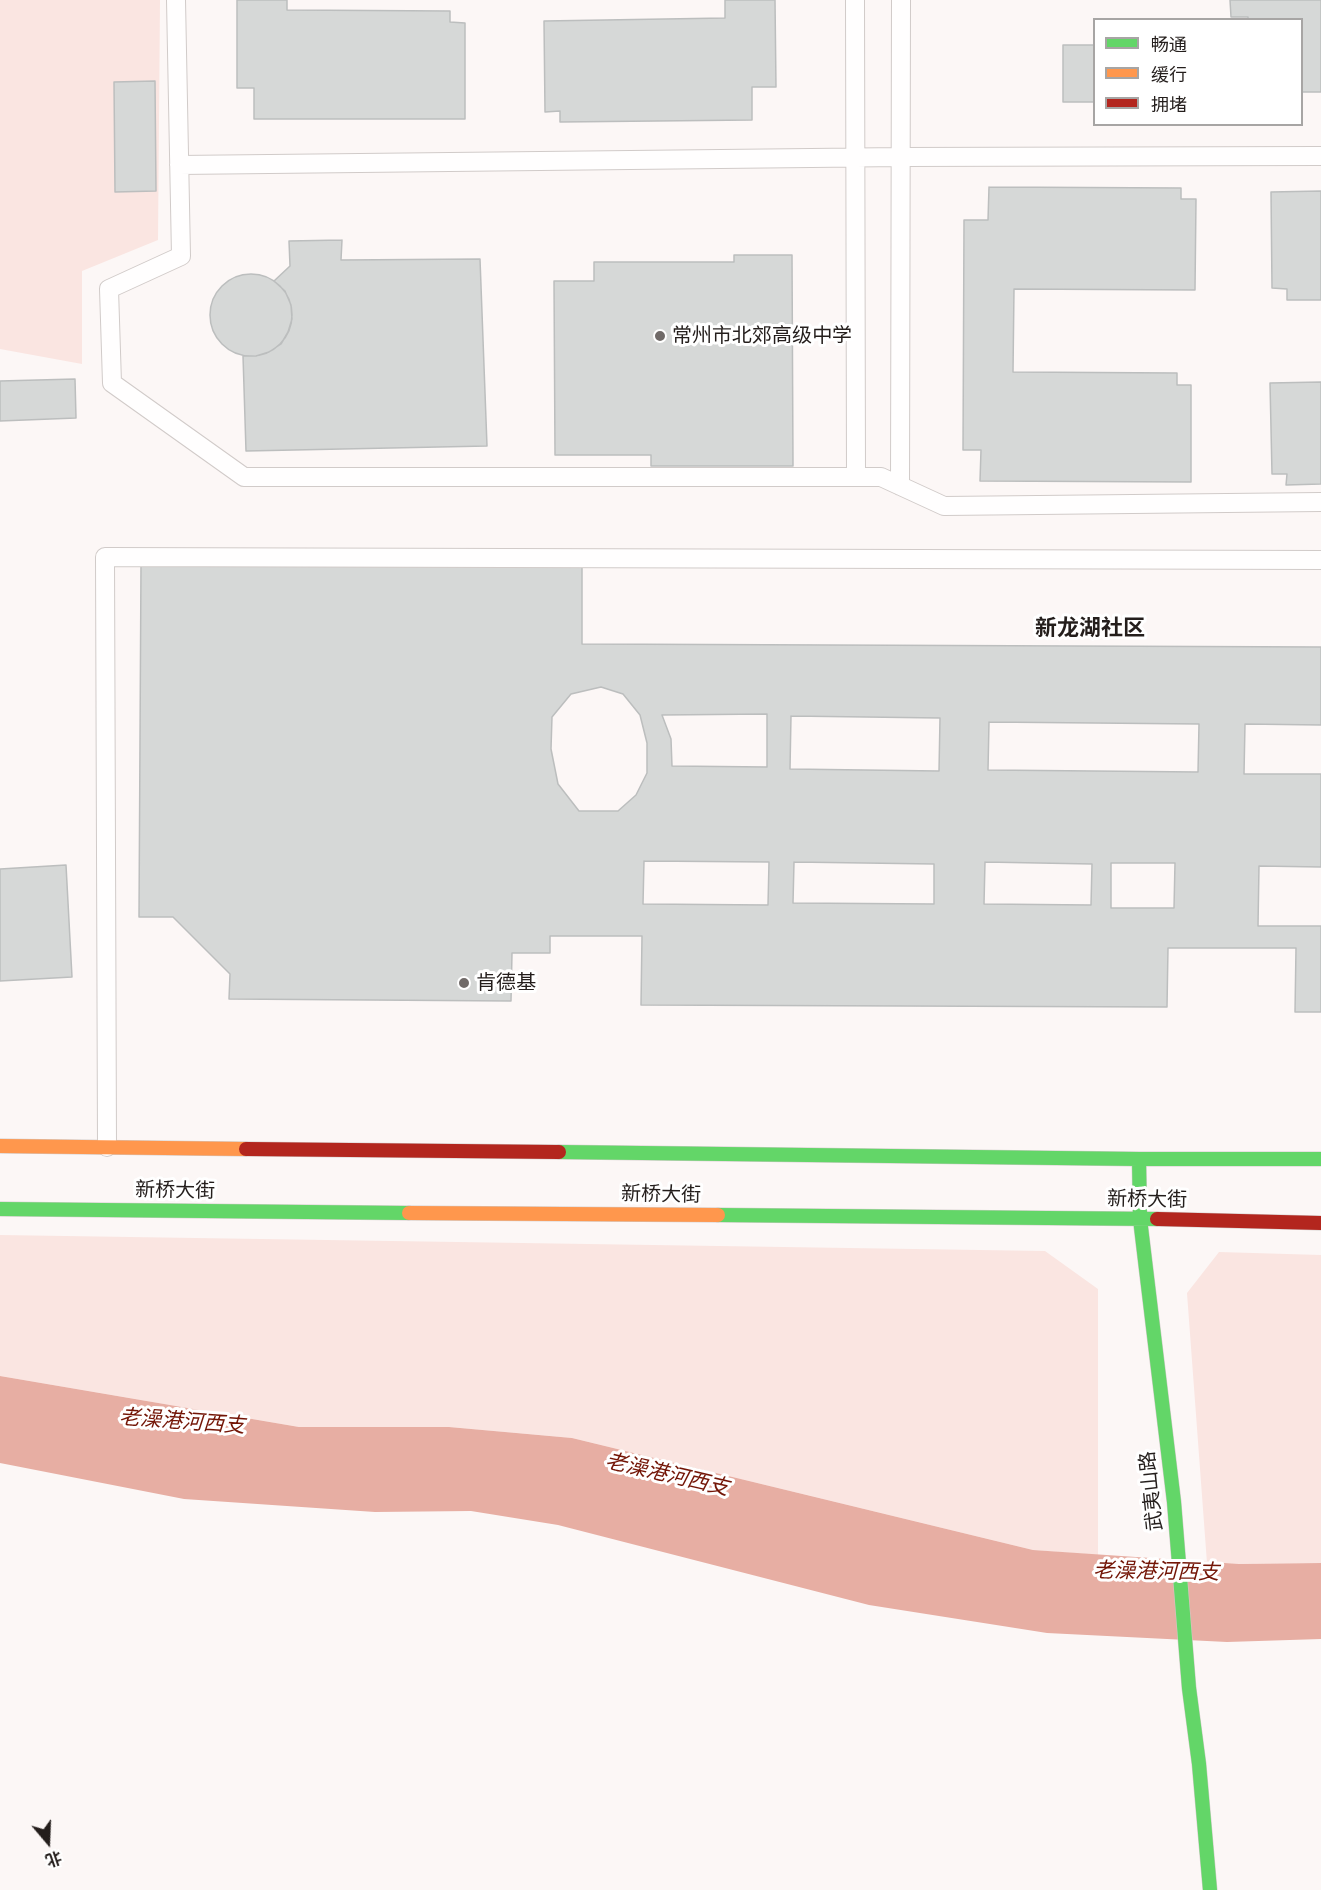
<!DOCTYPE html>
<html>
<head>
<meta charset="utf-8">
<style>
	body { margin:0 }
	#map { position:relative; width:1321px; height:1890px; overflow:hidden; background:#fcf7f6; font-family:"Noto Sans","Noto Sans SC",sans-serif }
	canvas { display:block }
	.legend { position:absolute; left:1093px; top:18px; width:210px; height:108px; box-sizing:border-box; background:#fff; border:2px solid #a7a5a4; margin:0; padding:8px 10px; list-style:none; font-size:18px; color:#241e1c }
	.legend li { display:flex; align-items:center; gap:12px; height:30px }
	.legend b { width:30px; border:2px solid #a7a5a4 }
	.north { position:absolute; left:18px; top:1812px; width:60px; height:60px; -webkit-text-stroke:4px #fff; paint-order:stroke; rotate:161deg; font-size:16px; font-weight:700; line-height:24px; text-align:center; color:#241e1c }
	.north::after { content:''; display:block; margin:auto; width:21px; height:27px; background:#241e1c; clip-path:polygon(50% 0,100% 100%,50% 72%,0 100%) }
</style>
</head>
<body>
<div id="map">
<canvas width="1321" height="1890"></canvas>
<ul class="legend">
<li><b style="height:8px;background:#63d668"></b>畅通</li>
<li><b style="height:8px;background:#ff974d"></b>缓行</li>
<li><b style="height:8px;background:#b3261e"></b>拥堵</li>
</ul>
<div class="north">北</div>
</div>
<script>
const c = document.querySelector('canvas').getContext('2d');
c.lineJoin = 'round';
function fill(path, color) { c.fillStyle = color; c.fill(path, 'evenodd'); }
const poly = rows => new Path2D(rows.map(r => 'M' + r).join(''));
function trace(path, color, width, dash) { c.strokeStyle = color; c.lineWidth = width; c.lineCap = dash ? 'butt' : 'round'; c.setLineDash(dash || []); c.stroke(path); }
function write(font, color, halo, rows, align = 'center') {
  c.font = font + ' "Noto Sans","Noto Sans SC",sans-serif'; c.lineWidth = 6; c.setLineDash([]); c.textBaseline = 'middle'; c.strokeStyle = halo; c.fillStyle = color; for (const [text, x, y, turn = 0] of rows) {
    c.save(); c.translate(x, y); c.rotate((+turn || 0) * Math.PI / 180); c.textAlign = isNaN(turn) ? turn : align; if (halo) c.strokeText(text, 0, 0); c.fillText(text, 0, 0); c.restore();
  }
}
fill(poly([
	[0,0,160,0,158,240,82,271,82,364,0,349],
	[0,1235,1045,1251,1098,1289,1098,1555,1033,1550,572,1438,449,1427,299,1427,0,1376],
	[1219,1252,1321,1255,1321,1563,1239,1564,1207,1563,1187,1293]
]), '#fae5e1');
fill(poly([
	[0,1376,299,1427,449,1427,572,1438,1033,1550,1239,1564,1321,1563,1321,1639,1227,1642,1047,1633,869,1605,558,1525,471,1511,375,1512,184,1499,0,1463]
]), '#e7aea3');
const building = poly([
	[237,0,287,0,287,10,450,11,450,22,465,23,465,119,254,119,254,88,237,88,237,0],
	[725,0,775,0,776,87,752,87,752,120,560,122,560,111,545,112,544,21,725,18,725,0],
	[1230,0,1321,0,1321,92,1302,92,1302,20,1248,20,1248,17,1231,17,1230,0],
	[1063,45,1094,45,1094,102,1063,102,1063,45],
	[155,81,156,191,115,192,114,82,155,81],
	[989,187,1181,188,1181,199,1196,199,1195,290,1014,289,1013,372,1177,373,1177,385,1191,385,1191,482,980,481,981,450,963,450,964,220,988,220,989,187],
	[1321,191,1321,300,1287,300,1287,289,1272,288,1271,192,1321,191],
	[342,240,341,260,480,259,487,446,246,451,243,356,256,356,269,352,281,344,288,332,292,319,291,305,285,291,274,281,290,266,289,241,342,240],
	[734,255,792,255,793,466,651,466,651,455,555,455,554,281,594,281,594,262,734,262,734,255],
	'210 315a41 41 0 1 1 82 0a41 41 0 1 1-82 0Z',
	[75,379,76,418,0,421,0,381,75,379],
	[1321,382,1321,484,1286,485,1287,474,1272,474,1270,383,1321,382],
	[141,564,582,565,582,644,1321,647,1321,725,1245,724,1244,774,1321,774,1321,867,1259,866,1258,926,1321,926,1321,1012,1295,1012,1296,948,1168,948,1167,1007,641,1005,642,936,550,936,550,953,512,953,511,1001,229,999,230,974,173,917,139,917,141,564],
	[601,687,623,694,640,715,647,743,647,773,636,795,618,811,579,811,558,784,551,749,552,717,571,694,601,687],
	[767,714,767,767,672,766,671,739,662,715,767,714],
	[791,716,940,718,939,771,790,769,791,716],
	[989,722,1199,724,1198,772,988,770,989,722],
	[644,861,769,862,768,905,643,904,644,861],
	[794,862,934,864,934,904,793,903,794,862],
	[985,862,1092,864,1091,905,984,904,985,862],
	[1111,863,1175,863,1174,908,1111,908,1111,863],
	[66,865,72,977,0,981,0,869,66,865]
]);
fill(building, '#d6d8d7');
trace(building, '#bcbebe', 1.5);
const lane = poly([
	[176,0,181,256,109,289,112,383,244,477,881,477,944,506,1321,502],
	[855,0,856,477],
	[179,165,901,157,1321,156],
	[900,486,901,0],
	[107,1147,105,557,1321,560]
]);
const fast = poly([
	[559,1152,1139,1159,1321,1159],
	[1139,1159,1140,1219,1174,1502,1189,1688,1199,1764,1210,1890],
	[0,1209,409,1213],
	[718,1215,1157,1219]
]);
const slow = poly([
	[0,1146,246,1149],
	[409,1213,718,1215]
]);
const jam = poly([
	[246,1149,559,1152],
	[1157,1219,1321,1223]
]);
trace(lane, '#d1cbc9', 20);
trace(fast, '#d1cbc9', 15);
trace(slow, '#d1cbc9', 15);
trace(jam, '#d1cbc9', 15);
trace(lane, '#fffefe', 18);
trace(fast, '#63d668', 14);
trace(slow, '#ff974d', 14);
trace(jam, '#b3261e', 14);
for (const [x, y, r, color] of [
	[660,336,6,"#706a68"],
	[464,983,6,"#706a68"]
]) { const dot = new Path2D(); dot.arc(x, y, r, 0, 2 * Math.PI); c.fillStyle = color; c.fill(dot); trace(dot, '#fff', 2); }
write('20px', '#241e1c', '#fff', [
	["常州市北郊高级中学",672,336],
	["肯德基",476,983]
], 'left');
write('20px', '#241e1c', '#fff', [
	["新桥大街",175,1191,1],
	["新桥大街",661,1195,1],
	["新桥大街",1147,1200,1],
	["武夷山路",1152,1491,-96]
]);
write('italic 21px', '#731506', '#fff', [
	["老澡港河西支",182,1422,4],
	["老澡港河西支",667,1475,13],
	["老澡港河西支",1156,1572,1]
]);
write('bold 22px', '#241e1c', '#fff', [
	["新龙湖社区",1090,629]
]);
</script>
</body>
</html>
